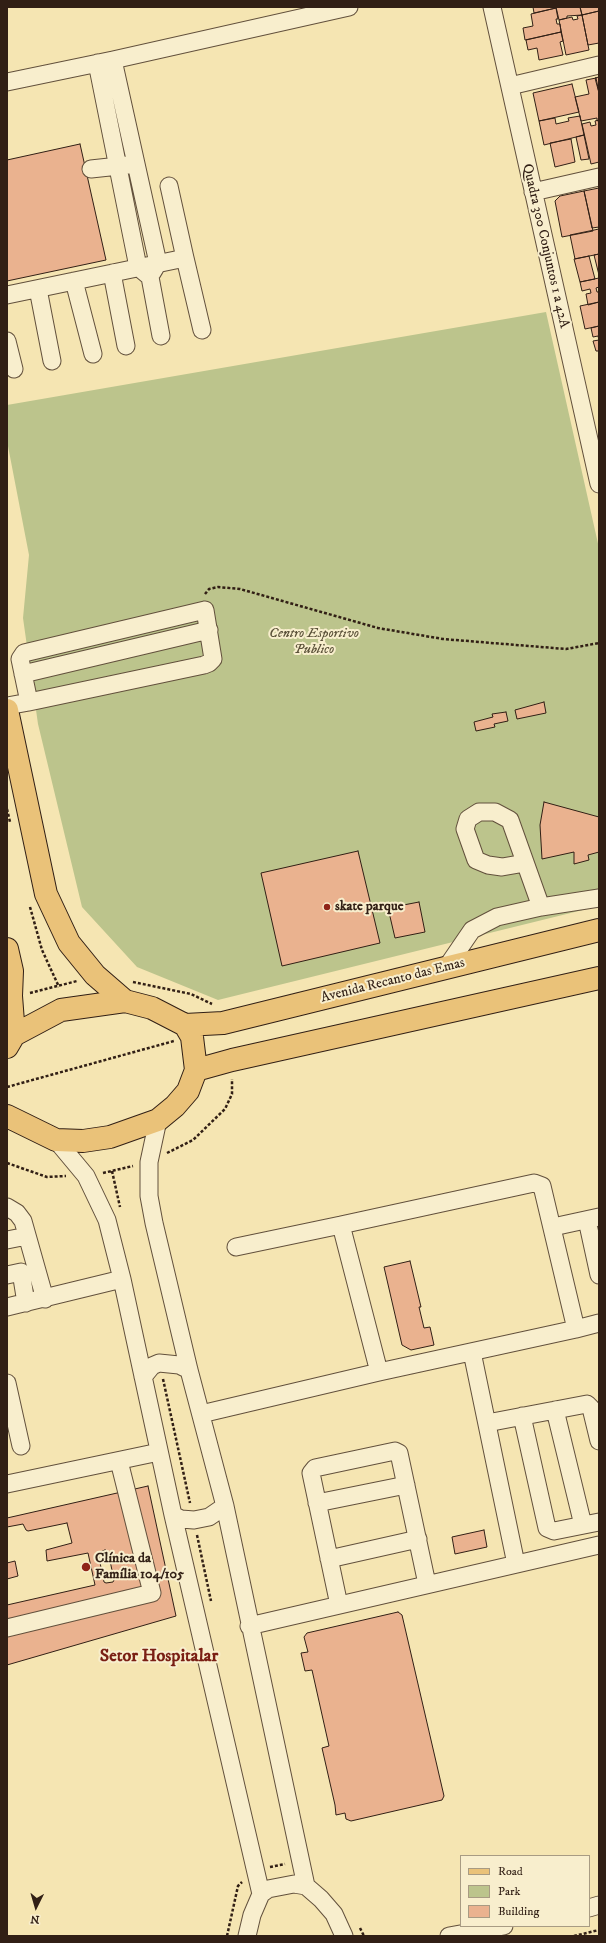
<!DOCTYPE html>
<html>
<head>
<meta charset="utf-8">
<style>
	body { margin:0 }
	#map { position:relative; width:606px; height:1943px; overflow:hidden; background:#f5e5b2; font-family:"IM FELL DW Pica",serif }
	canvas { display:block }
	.frame { position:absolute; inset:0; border:8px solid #311f15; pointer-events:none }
	.legend { position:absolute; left:460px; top:1855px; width:130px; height:72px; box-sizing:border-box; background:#f8eecd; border:1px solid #a89b83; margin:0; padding:5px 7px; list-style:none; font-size:12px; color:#311f15 }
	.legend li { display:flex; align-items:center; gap:8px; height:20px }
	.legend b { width:20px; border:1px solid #a89b83 }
	.north { position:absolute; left:16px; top:1887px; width:40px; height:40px; -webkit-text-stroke:3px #f8eecd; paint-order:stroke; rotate:185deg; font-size:11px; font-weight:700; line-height:16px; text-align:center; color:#311f15 }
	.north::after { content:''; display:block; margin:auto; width:14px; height:18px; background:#311f15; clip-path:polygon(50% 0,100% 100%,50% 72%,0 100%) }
</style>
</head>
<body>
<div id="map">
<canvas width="606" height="1943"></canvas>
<div class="frame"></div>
<ul class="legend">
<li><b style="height:5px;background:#eac279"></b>Road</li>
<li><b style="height:11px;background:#bcc48c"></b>Park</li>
<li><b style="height:11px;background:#eab28f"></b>Building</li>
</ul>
<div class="north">N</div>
</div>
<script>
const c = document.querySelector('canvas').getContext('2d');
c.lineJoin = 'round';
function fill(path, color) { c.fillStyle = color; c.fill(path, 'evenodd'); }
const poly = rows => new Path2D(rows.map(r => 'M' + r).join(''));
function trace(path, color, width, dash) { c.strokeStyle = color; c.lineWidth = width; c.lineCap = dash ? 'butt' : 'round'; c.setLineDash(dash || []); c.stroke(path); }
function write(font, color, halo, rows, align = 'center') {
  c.font = font + ' "IM FELL DW Pica",serif'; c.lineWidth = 4; c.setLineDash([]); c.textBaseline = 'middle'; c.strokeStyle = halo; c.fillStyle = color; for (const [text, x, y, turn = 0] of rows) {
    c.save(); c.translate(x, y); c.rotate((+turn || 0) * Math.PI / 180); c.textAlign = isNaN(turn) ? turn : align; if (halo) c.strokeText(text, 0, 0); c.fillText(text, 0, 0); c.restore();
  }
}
fill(poly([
	[546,312,599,548,599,906,218,1000,137,967,82,907,38,724,23,618,29,555,7,441,7,405]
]), '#bcc48c');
const building = poly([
	[533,7,556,7,556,8,534,13,533,7],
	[556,7,580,7,582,15,567,16,567,18,559,20,556,7],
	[580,7,599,7,599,11,582,15,580,7],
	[556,8,558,19,556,19,557,24,560,24,561,32,525,40,523,28,533,26,531,14,556,8],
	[599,11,599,43,588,45,582,15,599,11],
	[582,15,589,50,566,55,559,20,572,17,573,20,578,19,577,16,582,15],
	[561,32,563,41,560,42,563,55,539,60,537,48,528,50,526,40,561,32],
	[599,77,599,93,595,78,599,77],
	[596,78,599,93,599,120,597,121,597,118,581,121,575,97,589,94,586,80,596,78],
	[572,84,579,112,539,121,533,93,572,84],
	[580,116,584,135,544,145,539,121,555,118,556,124,569,121,568,118,580,116],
	[599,120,599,162,591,164,582,124,590,122,591,126,596,125,595,121,599,120],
	[584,135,589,159,581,160,576,137,584,135],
	[571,139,575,162,555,167,550,143,571,139],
	[80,144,106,260,7,281,7,160,80,144],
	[599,188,599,227,592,228,584,191,599,188],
	[584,191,593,231,562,237,555,201,560,196,584,191],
	[599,229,599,254,575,259,570,235,599,229],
	[599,254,599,275,594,255,599,254],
	[589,256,595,279,580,282,574,259,589,256],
	[599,278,599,287,596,288,597,292,599,292,599,302,588,305,586,294,591,293,590,289,582,291,580,282,599,278],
	[599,302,599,326,585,329,580,306,599,302],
	[599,326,599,351,596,351,593,341,599,340,598,336,593,337,591,328,599,326],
	[544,702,546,713,517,719,515,710,544,702],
	[506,712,508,721,494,724,495,727,476,731,474,722,493,717,492,714,506,712],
	[544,802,599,817,599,852,588,855,589,860,574,864,574,852,542,859,540,825,544,802],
	[358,851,380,943,282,966,261,873,358,851],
	[419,902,425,932,395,938,388,908,419,902],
	[410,1261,421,1307,419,1307,424,1328,430,1327,434,1345,411,1350,402,1345,384,1267,410,1261],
	[148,1486,176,1616,7,1665,7,1518,148,1486],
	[67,1523,72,1543,46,1550,47,1561,88,1553,95,1585,7,1605,7,1579,18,1576,15,1561,7,1563,7,1527,23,1524,26,1530,28,1531,67,1523],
	[484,1530,487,1547,455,1554,452,1537,484,1530],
	[105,1550,108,1551,114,1580,113,1582,106,1583,104,1582,98,1553,105,1550],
	[398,1612,402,1615,444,1796,442,1800,351,1821,346,1819,345,1813,336,1815,335,1805,322,1748,329,1746,312,1670,305,1671,301,1653,308,1652,304,1637,307,1633,398,1612]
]);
fill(building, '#eab28f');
trace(building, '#311f15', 1);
const minor = poly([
	[492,7,599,484],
	[113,60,158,263,152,273],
	[97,63,138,267,150,277,161,336],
	[7,82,113,60,349,7],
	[510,86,599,65],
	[91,169,128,165],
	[169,186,185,258],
	[533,192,599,177],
	[112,273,126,346],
	[74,281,93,354],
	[38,289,52,361],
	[7,295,185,258,202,330],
	[7,341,14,369],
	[23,674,209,630],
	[7,706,29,702,204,665,209,663,213,659,205,610,24,653,20,659,29,702],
	[525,863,502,867,488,865,476,860,465,829,468,819,479,812,495,812,510,820,541,907],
	[446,968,472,930,497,917,541,907,599,898],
	[158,1120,149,1162,149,1196,154,1223,189,1370,225,1506,306,1886],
	[56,1140,86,1176,107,1220,122,1279,173,1515,261,1894],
	[7,1207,17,1213,23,1221,45,1299],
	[587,1220,599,1275],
	[553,1227,599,1217],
	[7,1240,27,1236],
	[236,1247,341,1225],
	[7,1275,21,1272,26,1303],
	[7,1307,122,1279],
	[576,1329,599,1323],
	[472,1352,516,1564],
	[143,1377,152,1366,159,1363,179,1365,189,1370],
	[7,1383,21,1446],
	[555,1410,583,1525],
	[201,1414,379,1372,576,1329,542,1186,534,1183,341,1225,379,1372],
	[522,1416,547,1528,554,1531,599,1522],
	[487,1423,587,1404,591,1408,599,1441],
	[7,1484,159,1452],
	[317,1503,406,1485],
	[173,1515,181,1519,194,1520,209,1517,225,1506],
	[329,1559,418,1539],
	[339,1605,311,1473,315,1468,395,1451,399,1453,427,1584],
	[249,1626,599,1545],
	[7,1628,152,1593,119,1461],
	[589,1908,599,1905],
	[247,1936,252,1915,261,1894,268,1889,294,1884,306,1886,321,1899,334,1914,344,1936],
	[449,1936,504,1926]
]);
const major = poly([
	[7,710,46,894,69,943,95,975,125,1001],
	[7,949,12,971,11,996,14,1035],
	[185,1025,223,1023,599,930],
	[7,1047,14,1035,61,1010,125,1001,152,1008,185,1025,192,1037,196,1070,188,1091,175,1106,158,1120,110,1137,83,1141,56,1140,7,1116],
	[196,1070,232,1060,599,978]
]);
trace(minor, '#62503c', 19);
trace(major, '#311f15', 24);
trace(poly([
	[205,594,209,589,218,587,240,589,378,628,443,639,566,649,599,643],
	[7,809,10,822],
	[30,907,42,950,59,987],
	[133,982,191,994,212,1004],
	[30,993,77,981],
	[7,1087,174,1041],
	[167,1153,193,1140,225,1109,232,1094,232,1079],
	[7,1163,47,1177,66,1176],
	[112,1171,120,1207],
	[103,1173,133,1166],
	[163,1379,190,1503],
	[197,1535,211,1601],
	[270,1867,285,1864],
	[360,1928,364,1936],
	[227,1936,238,1886,242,1882],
	[574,1936,599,1930]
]), '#311f15', 2.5, [3, 2]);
trace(minor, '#f8eecd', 17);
trace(major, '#eac279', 22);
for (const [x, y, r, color] of [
	[327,907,4,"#8f2418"],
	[86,1567,5,"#8f2418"]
]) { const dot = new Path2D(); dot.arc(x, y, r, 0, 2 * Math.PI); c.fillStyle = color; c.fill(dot); trace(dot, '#f8eecd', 1.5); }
write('14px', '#311f15', '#f8eecd', [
	["Quadra 300 Conjuntos 1 a 42A",545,246,77],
	["Avenida Recanto das Emas",393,981,-14]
]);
write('italic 14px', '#5b5139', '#f8eecd', [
	["Centro Esportivo",314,634],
	["Publico",314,650]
]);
write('bold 14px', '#311f15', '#f8eecd', [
	["skate parque",335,907],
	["Clínica da",95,1559],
	["Família 104/105",95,1575]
], 'left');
write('bold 18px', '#7a1f14', '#f8eecd', [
	["Setor Hospitalar",159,1657]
]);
</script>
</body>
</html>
